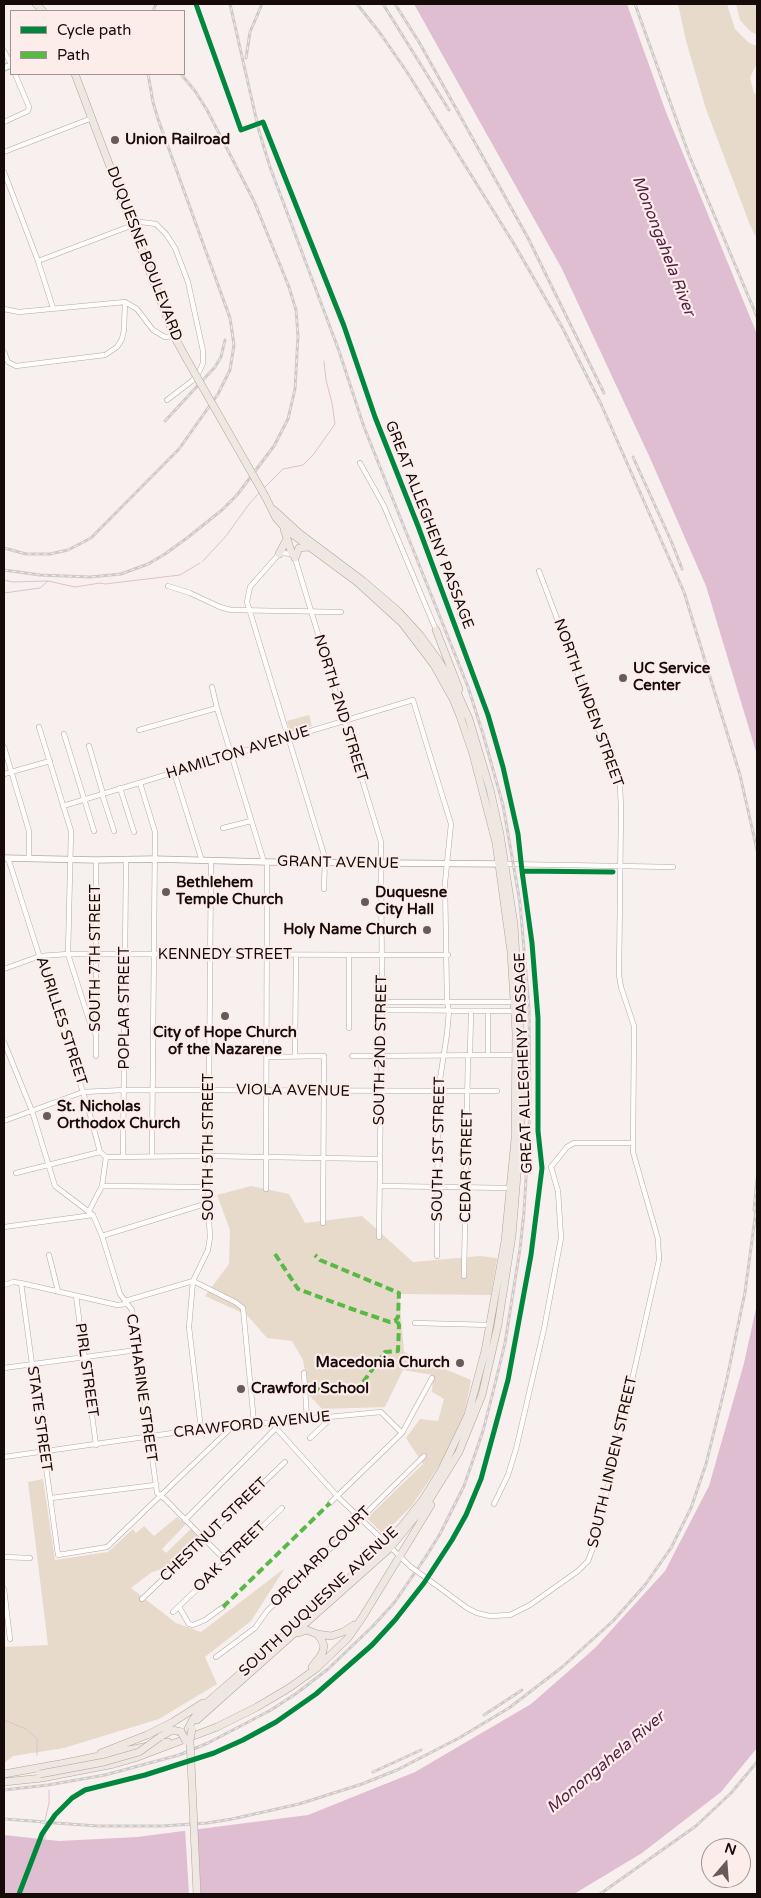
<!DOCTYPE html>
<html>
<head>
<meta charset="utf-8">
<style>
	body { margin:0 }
	#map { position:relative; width:761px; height:1898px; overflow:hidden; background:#f8f0ee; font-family:"Varela Round",sans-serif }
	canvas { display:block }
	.frame { position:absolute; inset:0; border:5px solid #170b0a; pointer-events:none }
	.legend { position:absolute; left:10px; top:10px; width:175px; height:65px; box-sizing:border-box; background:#fcedea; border:1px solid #a09390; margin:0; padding:6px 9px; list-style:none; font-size:15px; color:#170b0a }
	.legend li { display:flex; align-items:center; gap:10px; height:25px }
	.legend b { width:25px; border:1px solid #a09390 }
	.north { position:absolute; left:701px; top:1838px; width:50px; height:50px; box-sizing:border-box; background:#fcedea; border:1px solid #a09390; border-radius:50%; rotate:18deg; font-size:14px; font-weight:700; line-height:20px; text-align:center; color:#170b0a }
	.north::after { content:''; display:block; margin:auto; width:18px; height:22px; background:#665b5a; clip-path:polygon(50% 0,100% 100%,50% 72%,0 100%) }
</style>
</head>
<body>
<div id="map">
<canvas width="761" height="1898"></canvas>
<div class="frame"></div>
<ul class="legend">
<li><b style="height:6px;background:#00873e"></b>Cycle path</li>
<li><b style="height:6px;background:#58b947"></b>Path</li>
</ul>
<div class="north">N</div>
</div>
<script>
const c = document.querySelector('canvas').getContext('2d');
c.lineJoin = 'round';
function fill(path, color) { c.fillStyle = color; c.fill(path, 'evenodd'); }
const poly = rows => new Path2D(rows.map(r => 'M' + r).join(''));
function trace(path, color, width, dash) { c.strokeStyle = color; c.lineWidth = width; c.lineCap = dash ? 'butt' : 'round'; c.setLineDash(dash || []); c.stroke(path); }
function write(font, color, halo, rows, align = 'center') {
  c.font = font + ' "Varela Round",sans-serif'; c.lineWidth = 4.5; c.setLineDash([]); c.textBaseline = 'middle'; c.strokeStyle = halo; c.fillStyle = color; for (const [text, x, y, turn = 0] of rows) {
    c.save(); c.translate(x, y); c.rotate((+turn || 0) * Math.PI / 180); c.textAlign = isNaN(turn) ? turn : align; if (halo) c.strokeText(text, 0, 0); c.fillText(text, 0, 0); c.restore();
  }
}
fill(poly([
	[678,4,727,4,735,29,749,43,757,46,757,63,750,78,754,93,757,94,757,239,750,225,706,109,686,41],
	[736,4,757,4,757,35,750,31,740,20],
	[309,715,312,726,290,732,287,721],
	[251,1186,289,1194,305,1223,362,1216,413,1262,480,1256,497,1258,491,1295,399,1294,404,1352,471,1380,464,1416,445,1457,411,1507,383,1534,367,1518,423,1464,406,1438,420,1419,438,1421,444,1399,432,1392,433,1375,403,1370,385,1407,322,1409,309,1395,303,1360,292,1341,267,1338,247,1315,205,1296,229,1264,230,1230,217,1195],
	[43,1479,55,1560,108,1552,133,1529,136,1533,144,1526,154,1536,177,1517,186,1524,162,1549,166,1553,191,1529,201,1540,173,1566,152,1572,131,1588,176,1623,201,1632,285,1568,251,1621,205,1657,217,1684,159,1719,64,1748,13,1756,4,1763,4,1647,48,1645,28,1482]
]), '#e7dacb');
fill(poly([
	[414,4,627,4,666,112,757,334,757,755,706,586,650,458,562,269],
	[757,1304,757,1748,721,1792,642,1853,574,1894,4,1894,4,1835,59,1841,137,1837,308,1815,415,1772,531,1704,595,1648,665,1571,709,1486,744,1363]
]), '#e0bed2');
fill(poly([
	[196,1827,200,1894,189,1894,185,1828],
	[39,1836,42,1837,21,1894,17,1894]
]), '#f8f0ee');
trace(poly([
	[264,488,283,469,303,465,313,455,335,424,332,403,326,380,324,361],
	[203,561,226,536,249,504,260,492],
	[4,580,12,582,48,581,75,587,100,583,105,584,180,575,200,563],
	[4,593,40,588,48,581],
	[4,1720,26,1729,37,1739,37,1755],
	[45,1820,49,1803,49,1790],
	[45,1840,45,1826]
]), '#e0bed2', 1);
const minor = poly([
	[4,51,11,64],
	[4,122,28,111,29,107,15,74],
	[4,152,92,118],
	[4,172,38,261,53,308],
	[38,261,141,222,156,224,166,234,175,248,188,282,203,351,203,363,199,372,192,381,167,400],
	[4,309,19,312,125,302,137,309,153,330,165,337,174,336],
	[4,352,8,362,16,366,105,355,117,347,122,339,124,330,125,302],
	[360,463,384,506,436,630],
	[168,586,190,593,220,607,231,610,341,612],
	[212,687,217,708,264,862],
	[39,727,71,831,68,954,89,1020,96,1035],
	[139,730,217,708],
	[64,734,94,831],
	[89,746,103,794],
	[4,747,29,831,29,859],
	[174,772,202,861],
	[4,774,50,761],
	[140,783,155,832,152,1156],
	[120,788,134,832],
	[102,794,114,831],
	[63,806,413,700,451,824,445,883,447,1002,449,1011,447,1034,438,1092,437,1256],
	[223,828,251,821],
	[8,858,89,1111,100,1152,106,1157,102,1186,89,1211],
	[505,864,673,867],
	[324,889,325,858,247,602,250,587,279,554,282,553,292,554,295,558,381,842,382,1002,379,1237],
	[4,969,40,956,68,954,448,955],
	[382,1002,516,1002],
	[382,1010,516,1011],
	[488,1011,488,1055],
	[349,1028,349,955],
	[4,1042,32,1111,55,1186,93,1215,102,1236,120,1294,132,1310,157,1493,165,1499,226,1561],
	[470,1055,471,1011],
	[96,1056,96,860],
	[295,1056,296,955],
	[352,1056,516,1055],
	[267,1057,324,1056,323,1223],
	[4,1121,83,1092,124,1090,497,1091],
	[123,1156,126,860],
	[106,1157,208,1156,380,1159],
	[16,1173,100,1152],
	[102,1186,208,1187],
	[381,1186,511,1188],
	[266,1189,267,862],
	[4,1227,93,1215],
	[102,1236,208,1203],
	[49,1255,58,1291],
	[464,1276,468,1055],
	[21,1283,58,1555,107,1547,233,1426],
	[4,1285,13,1282,21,1283,117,1305,127,1304],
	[76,1296,96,1445],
	[125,1301,193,1281,235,1302,243,1308,254,1423],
	[415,1323,491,1325],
	[4,1368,137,1350],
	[304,1373,307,1419],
	[272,1421,276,1428,338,1497,411,1567],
	[201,1429,189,1327,193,1281,208,1250,210,1237,208,1203,211,861],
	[310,1438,327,1422,330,1417],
	[4,1457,201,1429,381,1412,402,1433],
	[51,1498,155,1485],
	[330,1503,402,1433,432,1378],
	[494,1504,508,1475,516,1449,544,1329,561,1238,558,1191,551,1167,567,1147,574,1143,633,1143],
	[185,1520,276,1428],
	[4,1557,30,1558],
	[440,1588,467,1608,477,1613,490,1616,510,1615,530,1605,578,1571,588,1561,596,1540,659,1260,658,1239,633,1152,634,1026,621,987,619,975,621,809,620,785,539,571],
	[4,1589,10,1639],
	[142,1599,285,1462],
	[179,1607,189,1624,193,1625,205,1620,223,1607],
	[173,1612,282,1508],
	[216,1657,255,1628,267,1611,424,1456]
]);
const tertiary = poly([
	[4,68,11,65],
	[4,858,96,860,154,859,267,862,503,864]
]);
const primary = poly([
	[36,4,43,11],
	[75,74,174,336,186,358],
	[284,529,292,554],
	[279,554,287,539],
	[295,558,299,548,308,547],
	[436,630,459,689],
	[298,1633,307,1630,317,1634,321,1639,324,1646,322,1654,312,1667],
	[317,1634,331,1636,343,1632,354,1625],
	[197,1720,390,1548,430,1499,459,1452,482,1395,498,1325,512,1236,521,1126,522,1058,514,924,500,834,490,789,469,719,456,690,439,661,420,635,398,611,363,581,299,533,274,510],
	[188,1729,192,1721,202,1707,341,1586,402,1526,422,1501,442,1469,468,1415,485,1351,505,1241,515,1139,516,1033,511,952,496,843,473,754,460,716,453,699,434,665,402,623,357,582,288,531,276,518,265,496],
	[160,1737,172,1730,181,1732],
	[101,1753,147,1735,173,1722,203,1703],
	[55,1765,168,1742],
	[4,1774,59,1764],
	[4,1782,42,1778,114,1764,135,1758,217,1727,257,1707,289,1688,317,1668,348,1638,362,1618,431,1505]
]);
trace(minor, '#b2a8a7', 5.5);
trace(tertiary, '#b2a8a7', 7);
trace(primary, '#b3a39a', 8);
trace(minor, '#fefdfc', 4.5);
trace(tertiary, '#fefdfc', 5.5);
trace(primary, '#efe7e2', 7);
const rail = poly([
	[357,4,380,33,407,72,514,244,562,327,601,404,684,592,740,775,757,850],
	[383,4,449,110],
	[395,4,419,42,528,238,604,393],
	[635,4,689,155,757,317],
	[153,11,156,4],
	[246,58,250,32,262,4],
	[165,421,215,367,221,357,225,340],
	[633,457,672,543,682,569],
	[4,548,26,554,50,554,68,550,91,538,179,449,218,394,230,370,234,345,230,318,158,119,153,102,148,74],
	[4,570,40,575,90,577,121,574,148,564,165,554,187,538,222,510,237,495,274,446,288,419,295,389,298,336,296,310,289,287,254,201,207,110,195,91,181,74],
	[754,1210,757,1179],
	[484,1715,522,1690],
	[373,1772,421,1750],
	[4,1790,48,1785,105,1775,179,1755,208,1743,271,1710,297,1693,328,1669,373,1626,394,1603,425,1558,440,1534,464,1486,483,1431,492,1396,505,1343,520,1249,524,1212,530,1110,529,1008,520,903,503,805,483,734,468,687,364,427,339,351,270,167,259,131,230,4],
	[4,1819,46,1822],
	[41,1822,98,1826,162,1826,207,1823,232,1819,299,1804,362,1784,397,1770,459,1738,509,1708,561,1668,613,1621,645,1585,671,1548,691,1508,706,1464,726,1383,745,1292,757,1203],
	[600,1894,696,1826,731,1793,757,1762]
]);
trace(rail, '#cdcac9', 3);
trace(rail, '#fcedea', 1, [4]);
const minorBridge = poly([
	[411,1567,440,1588]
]);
const primaryBridge = poly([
	[186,358,265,496],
	[192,1729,190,1740,197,1894],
	[181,1732,186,1741],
	[40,1774,104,1762,139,1752,160,1737]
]);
trace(minorBridge, '#b2a8a7', 5.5, []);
trace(primaryBridge, '#b3a39a', 8, []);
trace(minorBridge, '#fefdfc', 4.5);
trace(primaryBridge, '#efe7e2', 7);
trace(poly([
	[275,1254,298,1289,349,1308,390,1322,395,1321,398,1317,399,1293,320,1260,315,1255],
	[305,1390,346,1388,361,1385,385,1352,398,1351,399,1325,396,1319],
	[223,1607,330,1503]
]), '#58b947', 4, [8, 4]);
trace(poly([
	[196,4,241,130,263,122,344,326,375,417,418,526,488,715,503,767,518,834,522,871],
	[19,1894,42,1834,55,1815,72,1798,85,1790,145,1775,214,1753,243,1740,276,1722,316,1694,372,1645,395,1620,424,1583,452,1540,466,1515,481,1479,508,1380,531,1255,542,1168,538,1131,538,1018,532,943,522,871,613,872]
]), '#00873e', 5);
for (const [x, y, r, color] of [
	[115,140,5,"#665b5a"],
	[623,678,5,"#665b5a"],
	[166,892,5,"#665b5a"],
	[365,902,5,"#665b5a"],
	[427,930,5,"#665b5a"],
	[225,1016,5,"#665b5a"],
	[47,1116,5,"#665b5a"],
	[460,1363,5,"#665b5a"],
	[241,1389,5,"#665b5a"]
]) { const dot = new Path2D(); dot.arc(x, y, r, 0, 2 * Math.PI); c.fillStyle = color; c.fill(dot); trace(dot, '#fcedea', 2); }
write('bold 15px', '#170b0a', '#fcedea', [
	["Union Railroad",125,140],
	["UC Service",633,669],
	["Center",633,686],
	["Bethlehem",176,883],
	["Temple Church",176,900],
	["Duquesne",375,893],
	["City Hall",375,910],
	["Holy Name Church",417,930,"right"],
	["City of Hope Church",225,1033,"center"],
	["of the Nazarene",225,1050,"center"],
	["St. Nicholas",57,1107],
	["Orthodox Church",57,1124],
	["Macedonia Church",450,1363,"right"],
	["Crawford School",251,1389]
], 'left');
write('15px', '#170b0a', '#fcedea', [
	["DUQUESNE BOULEVARD",144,254,69],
	["GREAT ALLEGHENY PASSAGE",429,525,69],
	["NORTH LINDEN STREET",588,703,70],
	["NORTH 2ND STREET",340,708,73],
	["HAMILTON AVENUE",238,753,-17],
	["GRANT AVENUE",338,863,1],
	["KENNEDY STREET",225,955],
	["SOUTH 7TH STREET",96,958,-90],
	["POPLAR STREET",125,1008,-90],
	["AURILLES STREET",61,1021,72],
	["SOUTH 2ND STREET",381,1050,-89],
	["GREAT ALLEGHENY PASSAGE",524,1063,-92],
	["VIOLA AVENUE",293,1091,1],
	["SOUTH 5TH STREET",209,1147,-90],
	["SOUTH 1ST STREET",439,1149,-89],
	["CEDAR STREET",467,1166,-89],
	["PIRL STREET",86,1370,82],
	["CATHARINE STREET",141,1388,82],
	["STATE STREET",39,1419,82],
	["CRAWFORD AVENUE",252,1425,-6],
	["SOUTH LINDEN STREET",613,1462,-77],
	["CHESTNUT STREET",214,1530,-44],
	["OAK STREET",230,1557,-44],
	["ORCHARD COURT",321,1557,-45],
	["SOUTH DUQUESNE AVENUE",319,1602,-43]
]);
write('italic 16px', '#542047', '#fcedea', [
	["Monongahela River",663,246,69],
	["Monongahela River",606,1763,-40]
]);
</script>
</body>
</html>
